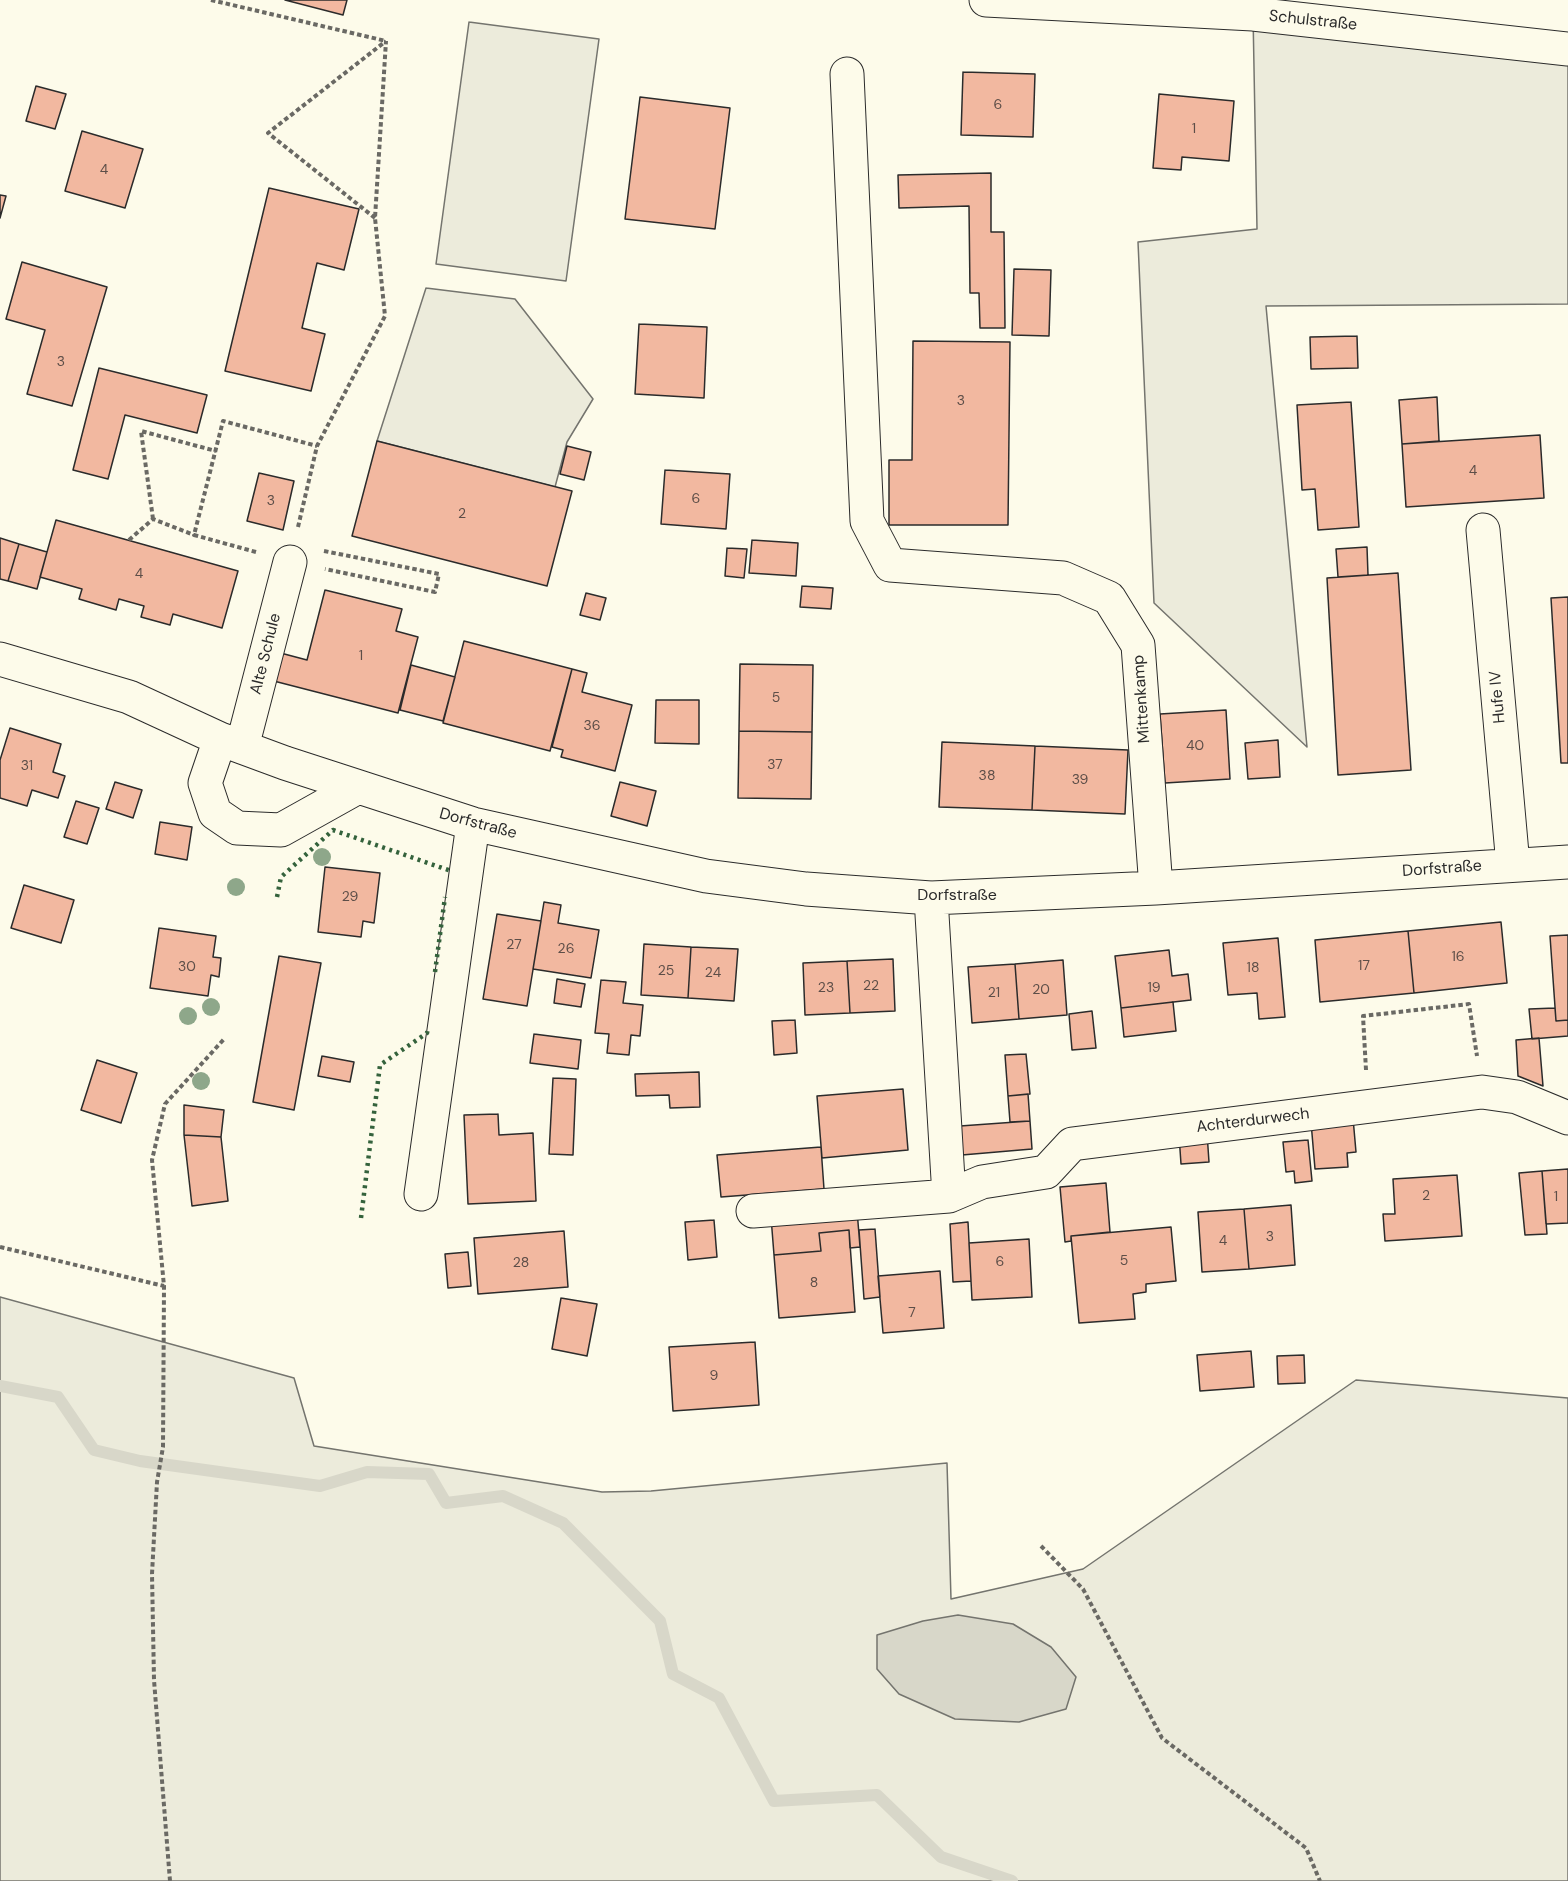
<!DOCTYPE html>
<html>
<head>
<meta charset="utf-8">
<style>
	body { margin:0 }
	canvas { display:block; background:#fdfbea }
</style>
</head>
<body>
<canvas width="1568" height="1881"></canvas>
<script>
const c = document.querySelector('canvas').getContext('2d');
c.lineJoin = 'round';
function fill(path, color) { c.fillStyle = color; c.fill(path, 'evenodd'); }
const poly = rows => new Path2D(rows.map(r => 'M' + r).join(''));
function trace(path, color, width, dash) { c.strokeStyle = color; c.lineWidth = width; c.lineCap = dash ? 'butt' : 'round'; c.setLineDash(dash || []); c.stroke(path); }
function write(font, color, halo, rows, align = 'center') {
  c.font = font + ' "DM Sans",sans-serif'; c.lineWidth = 4.5; c.setLineDash([]); c.textBaseline = 'middle'; c.strokeStyle = halo; c.fillStyle = color; for (const [text, x, y, turn = 0] of rows) {
    c.save(); c.translate(x, y); c.rotate((+turn || 0) * Math.PI / 180); c.textAlign = isNaN(turn) ? turn : align; if (halo) c.strokeText(text, 0, 0); c.fillText(text, 0, 0); c.restore();
  }
}
const green = poly([
	[1253,14,1568,49,1568,304,1266,306,1307,747,1154,603,1138,242,1257,229,1253,14],
	[469,22,599,39,566,281,436,264,469,22],
	[426,288,515,299,593,399,567,442,555,487,377,441,426,288],
	[0,1297,294,1378,314,1446,602,1492,651,1491,947,1463,951,1599,1083,1569,1356,1380,1568,1398,1568,1881,0,1881,0,1297]
]);
fill(green, '#ecebdb');
trace(green, '#74746e', 1.5);
const water = poly([
	[958,1615,1013,1624,1051,1647,1076,1677,1066,1709,1019,1722,955,1719,899,1694,877,1669,877,1635,923,1621,958,1615]
]);
fill(water, '#d8d7c9');
trace(water, '#74746e', 1.5);
trace(poly([
	[0,1386,58,1397,94,1450,140,1461,320,1486,367,1472,429,1474,446,1503,503,1496,563,1523,660,1621,673,1674,719,1698,774,1801,877,1795,941,1857,1012,1881]
]), '#d8d7c9', 12);
const building = poly([
	[285,0,347,0,343,15,285,0],
	[963,72,1035,74,1033,137,961,135,963,72],
	[36,86,66,94,55,129,26,121,36,86],
	[1159,94,1234,101,1229,161,1182,157,1181,170,1153,168,1159,94],
	[640,97,730,108,715,229,625,219,640,97],
	[82,131,143,149,125,208,65,191,82,131],
	[991,173,991,232,1004,232,1005,328,980,328,979,293,970,293,969,206,899,208,898,175,991,173],
	[269,188,359,209,344,270,317,263,302,328,325,334,311,391,225,371,269,188],
	[0,195,6,196,0,218,0,195],
	[22,262,107,287,72,406,27,394,45,330,6,319,22,262],
	[1014,269,1051,270,1049,336,1012,335,1014,269],
	[639,324,707,327,704,398,635,394,639,324],
	[1357,336,1358,368,1311,369,1310,337,1357,336],
	[913,341,1010,342,1008,525,889,525,889,460,912,460,913,341],
	[99,368,207,395,197,433,125,415,108,479,73,470,99,368],
	[1437,397,1439,441,1402,444,1399,400,1437,397],
	[1351,402,1359,527,1318,530,1315,489,1302,490,1297,405,1351,402],
	[1540,435,1544,498,1406,507,1402,444,1540,435],
	[377,441,572,491,547,586,352,536,377,441],
	[567,446,591,452,584,480,560,474,567,446],
	[665,470,730,474,726,529,661,524,665,470],
	[259,473,294,481,283,530,247,521,259,473],
	[56,520,238,571,222,628,173,614,170,625,141,617,144,606,119,599,116,610,79,599,82,589,40,577,56,520],
	[0,538,19,544,8,581,0,579,0,538],
	[752,540,798,543,796,576,749,573,752,540],
	[19,544,47,552,37,589,8,581,19,544],
	[1367,547,1368,575,1338,577,1336,549,1367,547],
	[727,548,747,549,744,578,725,576,727,548],
	[1398,573,1411,770,1338,775,1327,578,1398,573],
	[802,586,833,588,831,609,800,607,802,586],
	[325,590,402,609,396,631,418,637,398,713,266,679,273,651,307,660,325,590],
	[586,593,606,598,600,620,580,615,586,593],
	[1568,597,1568,763,1561,763,1551,598,1568,597],
	[464,641,572,669,550,751,443,723,464,641],
	[740,664,813,665,812,732,739,731,740,664],
	[411,665,455,677,443,721,400,710,411,665],
	[572,669,587,673,582,692,632,705,615,771,561,757,563,750,552,747,572,669],
	[656,700,699,700,699,744,655,743,656,700],
	[1226,710,1230,779,1165,783,1160,714,1226,710],
	[10,728,61,744,53,772,65,776,58,798,32,790,27,806,0,798,0,760,10,728],
	[739,731,812,732,811,799,738,798,739,731],
	[1278,740,1280,777,1248,779,1245,743,1278,740],
	[942,742,1035,746,1032,810,939,807,942,742],
	[1035,746,1128,750,1125,814,1032,810,1035,746],
	[115,782,142,790,133,818,106,809,115,782],
	[620,782,656,791,647,826,611,816,620,782],
	[76,801,99,808,87,844,64,837,76,801],
	[160,822,192,827,187,860,155,854,160,822],
	[325,867,380,873,374,923,363,921,361,937,318,932,325,867],
	[24,885,74,900,61,943,11,928,24,885],
	[544,902,561,905,558,923,599,930,591,978,533,969,544,902],
	[497,914,541,921,527,1006,483,999,497,914],
	[1501,922,1507,983,1414,993,1408,931,1501,922],
	[159,928,216,936,213,957,221,958,219,977,211,975,208,996,150,988,159,928],
	[1408,931,1414,993,1320,1002,1315,940,1408,931],
	[1568,935,1568,1020,1556,1021,1550,936,1568,935],
	[1278,938,1285,1017,1259,1019,1257,993,1228,995,1223,943,1278,938],
	[644,944,691,947,688,998,641,995,644,944],
	[691,947,738,949,734,1001,688,998,691,947],
	[1169,950,1172,976,1188,974,1191,1000,1121,1008,1115,956,1169,950],
	[279,956,321,963,294,1110,253,1102,279,956],
	[893,959,895,1011,850,1013,847,961,893,959],
	[1063,960,1067,1015,1019,1019,1015,964,1063,960],
	[847,961,850,1013,805,1015,803,963,847,961],
	[1015,964,1019,1019,972,1023,968,967,1015,964],
	[557,979,585,984,581,1007,554,1003,557,979],
	[601,980,626,982,623,1003,643,1005,640,1036,631,1035,629,1055,607,1053,609,1034,595,1033,601,980],
	[1173,1002,1176,1031,1124,1037,1121,1008,1173,1002],
	[1555,1008,1556,1021,1568,1020,1568,1036,1532,1039,1529,1009,1555,1008],
	[1092,1011,1096,1048,1072,1050,1069,1014,1092,1011],
	[795,1020,797,1053,774,1055,772,1021,795,1020],
	[534,1034,581,1040,578,1069,530,1063,534,1034],
	[1539,1038,1543,1086,1518,1076,1516,1040,1539,1038],
	[1026,1054,1030,1094,1008,1096,1005,1055,1026,1054],
	[322,1056,354,1062,350,1082,318,1076,322,1056],
	[97,1060,137,1073,121,1123,81,1110,97,1060],
	[699,1072,700,1107,670,1108,669,1095,636,1096,635,1074,699,1072],
	[553,1078,576,1079,573,1155,549,1154,553,1078],
	[903,1089,908,1150,822,1158,817,1096,903,1089],
	[1028,1094,1030,1121,1010,1122,1008,1096,1028,1094],
	[184,1105,224,1110,221,1137,184,1135,184,1105],
	[498,1114,499,1135,533,1133,536,1201,468,1204,464,1115,498,1114],
	[1353,1118,1356,1152,1347,1153,1348,1167,1315,1169,1311,1122,1353,1118],
	[1030,1121,1032,1149,962,1155,960,1126,1030,1121],
	[1207,1133,1209,1162,1181,1164,1179,1135,1207,1133],
	[184,1135,221,1137,228,1201,192,1206,184,1135],
	[1308,1140,1312,1181,1295,1183,1294,1171,1286,1172,1283,1142,1308,1140],
	[821,1147,824,1189,721,1197,717,1155,821,1147],
	[1568,1169,1568,1223,1546,1224,1542,1171,1568,1169],
	[1542,1171,1547,1234,1525,1235,1519,1173,1542,1171],
	[1457,1175,1462,1236,1385,1241,1383,1214,1395,1214,1393,1179,1457,1175],
	[1106,1183,1110,1232,1071,1236,1071,1241,1065,1242,1060,1187,1106,1183],
	[1291,1205,1295,1265,1249,1269,1244,1209,1291,1205],
	[1244,1209,1249,1269,1202,1272,1198,1212,1244,1209],
	[857,1210,860,1247,850,1248,849,1230,819,1233,821,1251,774,1255,771,1217,857,1210],
	[714,1220,717,1257,688,1260,685,1222,714,1220],
	[968,1222,971,1281,953,1282,950,1224,968,1222],
	[1171,1227,1176,1281,1146,1284,1146,1292,1133,1294,1135,1319,1079,1323,1071,1236,1171,1227],
	[875,1229,880,1297,864,1299,859,1230,875,1229],
	[849,1230,855,1312,779,1318,774,1255,821,1251,819,1233,849,1230],
	[564,1231,568,1287,478,1294,474,1238,564,1231],
	[1029,1239,1032,1297,972,1300,969,1243,1029,1239],
	[468,1252,471,1286,448,1288,445,1254,468,1252],
	[940,1271,944,1328,883,1333,878,1276,940,1271],
	[561,1298,597,1304,587,1356,552,1349,561,1298],
	[755,1342,759,1405,673,1411,669,1347,755,1342],
	[1251,1351,1254,1387,1200,1391,1197,1355,1251,1351],
	[1304,1355,1305,1383,1278,1384,1277,1356,1304,1355]
]);
fill(building, '#f2b8a0');
trace(building, '#2b2b2b', 1.5);
const minor = poly([
	[986,0,1253,14,1568,49],
	[847,74,867,521,890,565,1063,578,1109,598,1138,645,1156,888],
	[1483,530,1513,865],
	[0,659,129,697,220,739,285,763,473,824,706,876,806,889,931,898,1156,888,1568,862],
	[220,739,205,783,215,813,237,828,281,830,358,787],
	[242,747,290,562],
	[931,898,949,1196],
	[421,1194,473,824],
	[753,1211,949,1196,982,1182,1046,1172,1072,1144,1482,1092,1517,1097,1568,1118]
]);
trace(minor, '#2b2b2b', 35);
trace(poly([
	[211,0,386,41],
	[375,218,268,133,386,41],
	[153,519,141,431,216,451],
	[298,527,317,446,385,316,375,218,386,41],
	[129,540,153,519,194,535],
	[324,551,439,574,435,592,325,569],
	[256,552,194,535,223,421,317,446],
	[1366,1070,1363,1016,1469,1004,1477,1056],
	[0,1247,164,1286],
	[1041,1546,1083,1589,1162,1738,1306,1848,1320,1881],
	[170,1881,154,1680,152,1574,157,1482,163,1447,164,1286,152,1160,165,1104,225,1038]
]), '#6a6964', 4, [4.5, 3]);
trace(minor, '#fdfbea', 33);
trace(poly([
	[277,897,281,877,333,830,451,871],
	[435,972,445,897],
	[361,1218,380,1065,427,1033,428,1028]
]), '#34623c', 4.5, [3, 4.5]);
c.fillStyle = '#8ea78a';
for (const [x, y] of [
	[322,857],
	[236,887],
	[211,1007],
	[188,1016],
	[201,1081]
]) { c.beginPath(); c.arc(x, y, 9, 0, 2 * Math.PI); c.fill(); }
write('14px', '#5d4e48', null, [
	["6",998,105],
	["1",1194,129],
	["4",104,170],
	["3",61,362],
	["3",961,401],
	["4",1473,471],
	["6",696,499],
	["3",271,501],
	["2",462,514],
	["4",139,574],
	["1",361,656],
	["5",776,698],
	["36",592,726],
	["40",1195,746],
	["37",775,765],
	["31",27,766],
	["38",987,776],
	["39",1080,780],
	["29",350,897],
	["27",514,945],
	["26",566,949],
	["16",1458,957],
	["17",1364,966],
	["30",187,967],
	["18",1253,968],
	["25",666,971],
	["24",713,973],
	["22",871,986],
	["23",826,988],
	["19",1154,988],
	["20",1041,990],
	["21",994,993],
	["2",1426,1196],
	["1",1556,1197],
	["3",1270,1237],
	["4",1223,1241],
	["5",1124,1261],
	["6",1000,1262],
	["28",521,1263],
	["8",814,1283],
	["7",912,1313],
	["9",714,1376]
]);
write('16px', '#2b2b2b', '#fdfbea', [
	["Schulstraße",1313,21,6],
	["Alte Schule",266,654,-76],
	["Hufe IV",1498,697,-95],
	["Mittenkamp",1142,699,-94],
	["Dorfstraße",478,824,15],
	["Dorfstraße",1442,869,-4],
	["Dorfstraße",957,896],
	["Achterdurwech",1253,1121,-7]
]);
</script>
</body>
</html>
